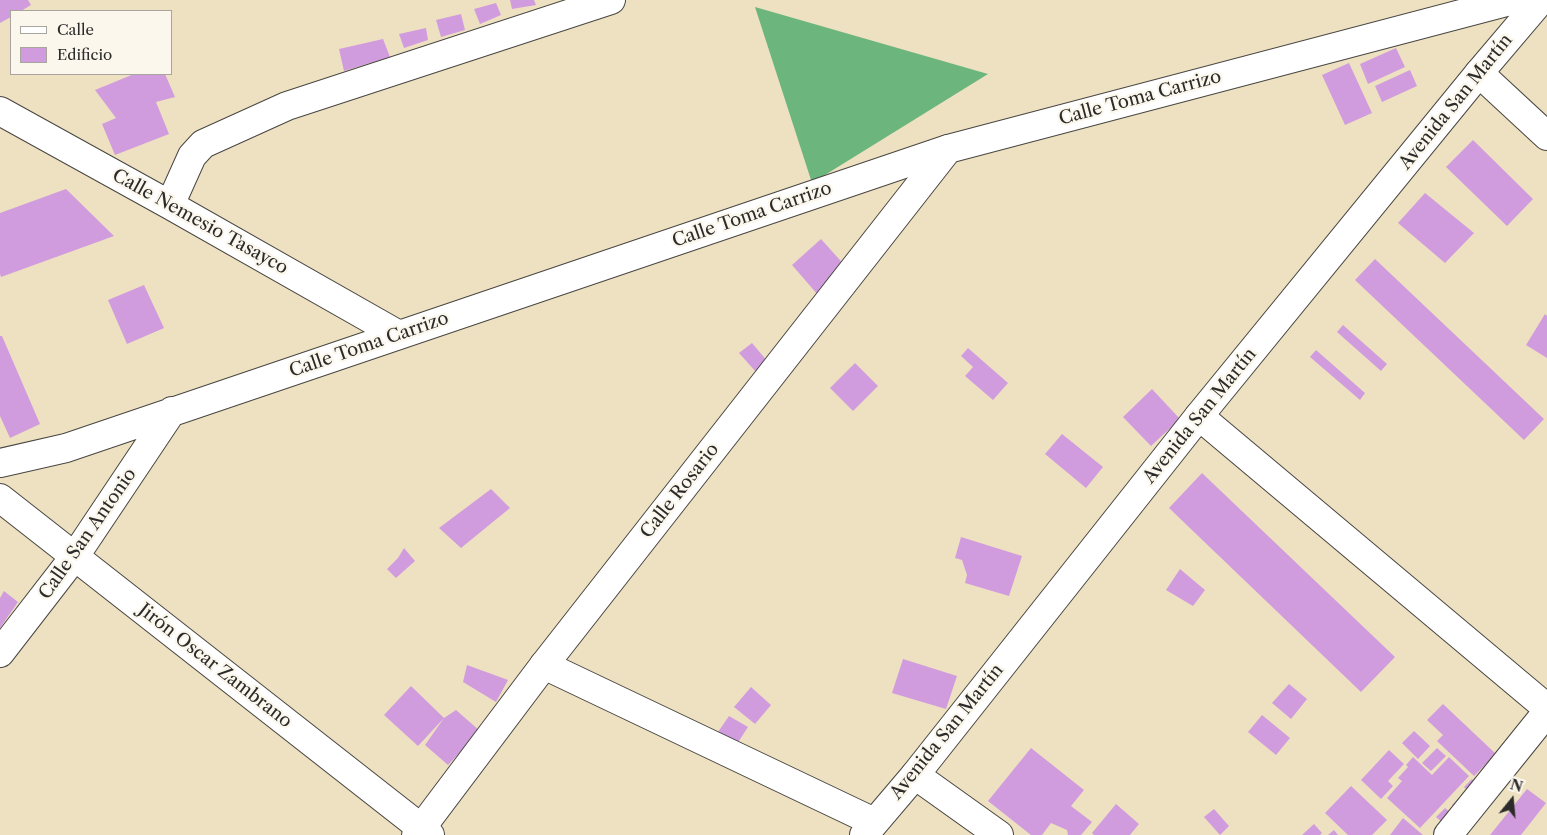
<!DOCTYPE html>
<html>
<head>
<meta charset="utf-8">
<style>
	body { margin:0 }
	#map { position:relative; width:1547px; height:835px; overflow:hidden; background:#ede1c1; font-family:"Libre Caslon Text",serif }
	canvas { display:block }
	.legend { position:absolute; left:10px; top:10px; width:162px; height:65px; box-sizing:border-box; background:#fbf7ec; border:1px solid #a8a59f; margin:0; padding:6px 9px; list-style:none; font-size:15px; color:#2b2b2b }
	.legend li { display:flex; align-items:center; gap:10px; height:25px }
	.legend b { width:25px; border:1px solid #a8a59f }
	.north { position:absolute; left:1487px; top:775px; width:50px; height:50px; -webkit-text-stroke:4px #fbf7ec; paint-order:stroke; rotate:17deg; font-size:14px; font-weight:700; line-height:20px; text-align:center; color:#2b2b2b }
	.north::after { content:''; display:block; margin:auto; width:18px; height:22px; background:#2b2b2b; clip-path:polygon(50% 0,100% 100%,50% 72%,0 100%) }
</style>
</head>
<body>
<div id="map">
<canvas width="1547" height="835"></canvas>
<ul class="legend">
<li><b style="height:6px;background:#fff"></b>Calle</li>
<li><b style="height:14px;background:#d19cde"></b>Edificio</li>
</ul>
<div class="north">N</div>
</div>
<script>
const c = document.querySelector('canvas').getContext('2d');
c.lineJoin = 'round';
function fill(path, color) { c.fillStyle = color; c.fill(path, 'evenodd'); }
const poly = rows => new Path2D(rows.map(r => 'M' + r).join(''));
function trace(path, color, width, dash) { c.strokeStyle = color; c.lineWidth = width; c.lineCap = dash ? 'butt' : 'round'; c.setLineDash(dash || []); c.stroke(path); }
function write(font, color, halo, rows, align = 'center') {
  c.font = font + ' "Libre Caslon Text",serif'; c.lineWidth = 4.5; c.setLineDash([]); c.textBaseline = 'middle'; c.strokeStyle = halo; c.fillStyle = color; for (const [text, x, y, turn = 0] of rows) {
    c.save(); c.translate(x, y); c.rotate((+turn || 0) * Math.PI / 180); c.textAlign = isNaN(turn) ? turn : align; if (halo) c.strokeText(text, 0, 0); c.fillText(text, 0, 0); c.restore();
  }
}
fill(poly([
	[755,7,988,74,812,183]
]), '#6cb67d');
fill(poly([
	[0,0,28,0,31,5,21,11,11,11,11,17,0,23],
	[510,0,534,0,536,5,512,9],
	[496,3,501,15,480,24,474,9],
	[461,14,465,30,441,37,436,20],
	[426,28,428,40,404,48,399,34],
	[383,39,390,57,344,71,339,49],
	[1396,48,1405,67,1368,84,1360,64],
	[1349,63,1372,113,1345,125,1322,75],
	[1410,70,1417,86,1382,102,1375,86],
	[134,74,165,74,175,97,156,102,169,134,115,155,102,124,116,118,95,90],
	[1473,140,1533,199,1507,226,1446,167],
	[66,189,114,236,1,277,0,274,0,213],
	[1425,193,1474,233,1445,263,1398,223],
	[821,239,848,269,818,295,792,265],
	[1375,259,1544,419,1524,440,1355,280],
	[144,285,164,328,127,344,108,300],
	[1545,314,1547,316,1547,358,1526,345],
	[1343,325,1387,364,1381,371,1337,332],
	[0,336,2,336,40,424,10,438,0,416],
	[752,343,768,362,756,372,739,353],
	[968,348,1008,383,993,400,965,376,973,367,961,356],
	[1316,350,1365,393,1360,400,1310,357],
	[855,363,878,386,853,411,830,388],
	[1152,389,1180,419,1151,446,1123,417],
	[1062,434,1103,467,1086,488,1045,454],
	[1202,473,1395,657,1361,692,1169,508],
	[491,489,510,508,461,548,439,528],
	[961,537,1022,556,1009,596,965,583,967,575,962,560,955,558],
	[404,548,415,561,396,578,387,569,398,558],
	[1180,569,1205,590,1193,606,1166,590],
	[4,591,18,602,0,628,0,598],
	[903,659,957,676,946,709,892,693],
	[467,665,508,680,496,702,463,682],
	[1289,684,1307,699,1291,719,1272,703],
	[411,686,444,718,418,746,384,715],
	[751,687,771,705,755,724,734,707],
	[1443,704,1496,754,1474,776,1437,741,1443,735,1427,720],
	[456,710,480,731,448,765,425,745,444,718],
	[1262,715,1290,738,1276,755,1248,732],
	[729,716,748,727,737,744,718,732],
	[1414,731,1430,746,1418,759,1402,743],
	[1031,748,1084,790,1071,806,1092,822,1081,835,1068,835,1067,830,1051,823,1042,835,1031,835,988,801],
	[1437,748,1446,756,1431,771,1422,763],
	[1389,750,1404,764,1388,781,1393,786,1381,799,1361,780],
	[1413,757,1432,775,1449,757,1469,776,1420,828,1387,798,1402,781,1398,778,1408,767,1406,765],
	[1472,779,1478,785,1470,793,1464,787],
	[1351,786,1387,820,1372,835,1348,835,1325,813],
	[1527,789,1546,803,1521,835,1490,835],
	[1464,793,1468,797,1456,809,1452,805],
	[1116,804,1139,824,1130,835,1094,835,1092,833],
	[1445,808,1452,814,1443,823,1436,817],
	[1214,809,1229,826,1220,835,1204,817],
	[1403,818,1423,835,1390,835],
	[1314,824,1322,833,1320,835,1302,835],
	[1334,830,1338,835,1328,835]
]), '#d19cde');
const minor = poly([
	[1479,73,1547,136],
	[0,111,170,205,399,335],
	[170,205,192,156,203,144,287,106,611,0],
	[1199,416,1547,708],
	[0,463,66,448,948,149],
	[0,498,430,835],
	[0,653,75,556,172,411],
	[544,665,874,822],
	[915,775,999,835],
	[1448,835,1547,712]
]);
const major = poly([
	[416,835,544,665,948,149,1514,0],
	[864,835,915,775,1199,416,1479,73,1541,0]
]);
trace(minor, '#484642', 30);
trace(major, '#484642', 30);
trace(minor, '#fff', 28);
trace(major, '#fff', 28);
write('18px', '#2b2b2b', '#fbf7ec', [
	["Calle Toma Carrizo",1140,98,-15],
	["Avenida San Martín",1456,102,-51],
	["Calle Toma Carrizo",752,215,-19],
	["Calle Nemesio Tasayco",200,222,29],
	["Calle Toma Carrizo",369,345,-19],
	["Avenida San Martín",1200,416,-51],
	["Calle Rosario",680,491,-52],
	["Calle San Antonio",88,534,-55],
	["Jirón Oscar Zambrano",215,666,38],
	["Avenida San Martín",947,732,-51]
]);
</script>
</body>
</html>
